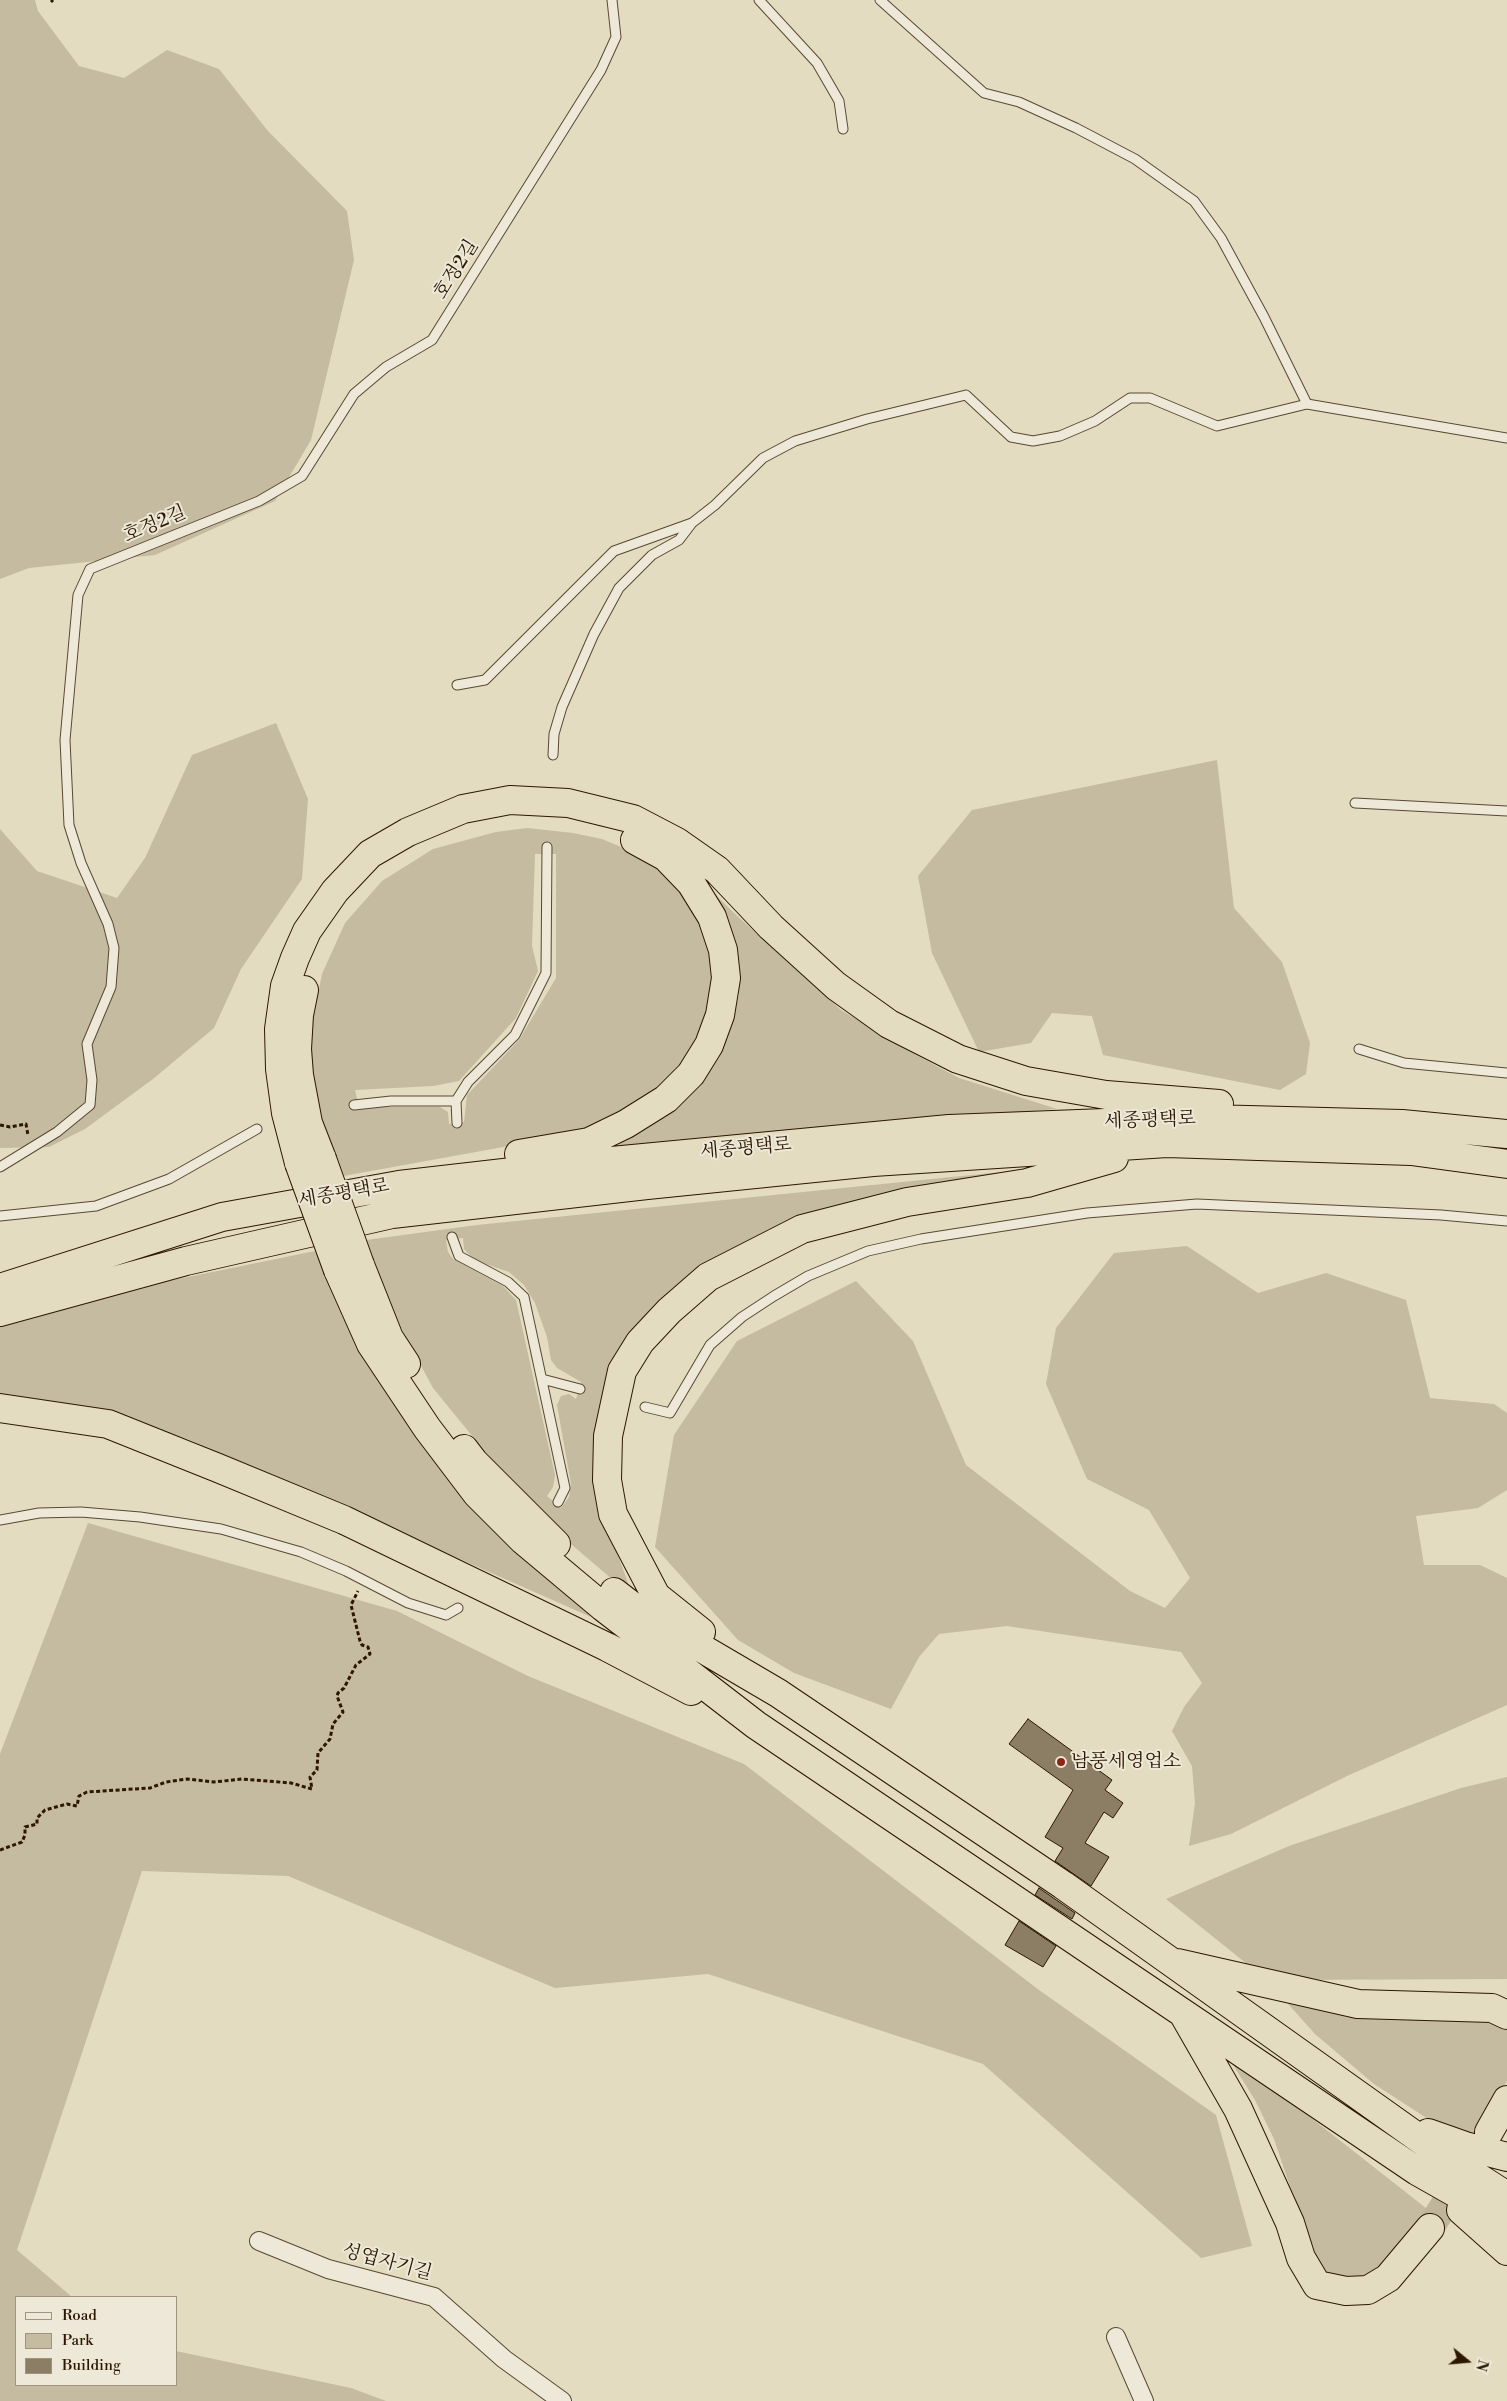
<!DOCTYPE html>
<html>
<head>
<meta charset="utf-8">
<style>
	body { margin:0 }
	#map { position:relative; width:1507px; height:2401px; overflow:hidden; background:#e3dcc1; font-family:"Libre Bodoni",serif }
	canvas { display:block }
	.legend { position:absolute; left:15px; top:2296px; width:162px; height:90px; box-sizing:border-box; background:#ede8d7; border:1px solid #a09481; margin:0; padding:6px 9px; list-style:none; font-size:15px; color:#2d1701 }
	.legend li { display:flex; align-items:center; gap:10px; height:25px }
	.legend b { width:25px; border:1px solid #a09481 }
	.north { position:absolute; left:1442px; top:2336px; width:50px; height:50px; -webkit-text-stroke:4px #ede8d7; paint-order:stroke; rotate:107deg; font-size:14px; font-weight:700; line-height:20px; text-align:center; color:#2d1701 }
	.north::after { content:''; display:block; margin:auto; width:18px; height:22px; background:#2d1701; clip-path:polygon(50% 0,100% 100%,50% 72%,0 100%) }
</style>
</head>
<body>
<div id="map">
<canvas width="1507" height="2401"></canvas>
<ul class="legend">
<li><b style="height:6px;background:#ede8d7"></b>Road</li>
<li><b style="height:14px;background:#c4bba0"></b>Park</li>
<li><b style="height:14px;background:#8c7d65"></b>Building</li>
</ul>
<div class="north">N</div>
</div>
<script>
const c = document.querySelector('canvas').getContext('2d');
c.lineJoin = 'round';
function fill(path, color) { c.fillStyle = color; c.fill(path, 'evenodd'); }
const poly = rows => new Path2D(rows.map(r => 'M' + r).join(''));
function trace(path, color, width, dash) { c.strokeStyle = color; c.lineWidth = width; c.lineCap = dash ? 'butt' : 'round'; c.setLineDash(dash || []); c.stroke(path); }
function write(font, color, halo, rows, align = 'center') {
  c.font = font + ' "Libre Bodoni","Noto Serif KR",serif'; c.lineWidth = 4; c.setLineDash([]); c.textBaseline = 'middle'; c.strokeStyle = halo; c.fillStyle = color; for (const [text, x, y, turn = 0] of rows) {
    c.save(); c.translate(x, y); c.rotate((+turn || 0) * Math.PI / 180); c.textAlign = isNaN(turn) ? turn : align; if (halo) c.strokeText(text, 0, 0); c.fillText(text, 0, 0); c.restore();
  }
}
fill(poly([
	[0,0,35,0,38,11,79,66,124,78,167,50,219,69,268,131,347,211,354,260,311,440,275,501,155,555,29,568,0,579],
	[276,723,308,799,302,879,241,969,214,1028,153,1079,85,1129,49,1147,0,1148,0,829,37,871,117,898,145,858,192,755],
	[1217,760,1234,908,1282,962,1310,1043,1306,1074,1280,1090,1103,1055,1092,1016,1052,1013,1031,1043,979,1052,932,953,918,876,972,810],
	[527,828,573,833,602,839,628,850,663,870,689,897,713,954,714,991,706,1029,689,1057,662,1090,586,1132,338,1177,311,1085,311,1030,322,974,345,923,382,881,433,849,496,832],
	[535,854,556,854,556,978,519,1040,467,1095,464,1122,449,1124,448,1112,440,1107,359,1107,355,1090,433,1086,459,1081,516,1018,538,971,532,946],
	[704,883,734,913,841,1010,916,1055,959,1078,1057,1109,617,1146,635,1131,685,1100,719,1058,733,1022,739,994,734,939,717,903],
	[1021,1170,832,1211,770,1229,717,1257,660,1300,629,1341,610,1533,633,1597,558,1533,518,1492,433,1388,406,1338,378,1280,366,1240,477,1225],
	[463,1238,464,1249,474,1260,509,1272,524,1285,535,1303,547,1337,551,1360,557,1368,581,1382,576,1399,569,1394,561,1396,557,1405,571,1484,569,1497,561,1508,547,1496,553,1487,555,1475,516,1300,503,1286,453,1259,448,1252,446,1240],
	[1187,1246,1258,1293,1326,1273,1406,1300,1430,1398,1494,1404,1507,1413,1507,1490,1478,1508,1416,1516,1424,1565,1480,1565,1507,1578,1507,1705,1347,1776,1231,1834,1189,1846,1195,1803,1192,1766,1172,1731,1184,1707,1202,1683,1181,1652,1007,1626,939,1634,919,1657,891,1709,794,1673,738,1640,655,1547,674,1435,737,1341,856,1281,913,1341,966,1465,1130,1591,1165,1608,1190,1578,1149,1510,1087,1479,1046,1384,1056,1328,1114,1253],
	[315,1251,325,1273,553,1581,591,1617,190,1440,114,1414,0,1395,0,1322,139,1287],
	[88,1523,397,1611,528,1676,744,1764,1039,1990,1216,2115,1252,2246,1201,2258,983,2064,708,1974,555,1988,288,1876,142,1871,17,2250,72,2297,16,2297,16,2385,176,2385,176,2351,351,2388,386,2401,0,2401,0,1754],
	[1507,1777,1507,1979,1267,1980,1166,1899,1289,1846,1461,1788],
	[1281,1996,1491,2018,1507,2028,1507,2081,1475,2143,1445,2130,1374,2084,1315,2034],
	[1230,2060,1310,2117,1431,2212,1375,2275,1356,2281,1328,2277,1316,2264,1274,2139,1255,2100]
]), '#c4bba0');
const building = poly([
	[1028,1719,1112,1780,1105,1790,1123,1803,1113,1818,1104,1812,1085,1843,1109,1857,1091,1886,1055,1861,1063,1848,1045,1837,1073,1790,1009,1744,1028,1719],
	[1039,1888,1075,1913,1072,1919,1035,1895,1039,1888],
	[1019,1921,1056,1946,1043,1967,1005,1945,1019,1921]
]);
fill(building, '#8c7d65');
trace(building, '#2d1701', 1);
trace(poly([
	[1430,2228,1465,2172]
]), '#bfb59b', 28, [28, 14]);
const lane = poly([
	[759,0,817,63,839,101,843,129],
	[880,0,984,93,1019,102,1076,128,1135,159,1194,201,1221,238,1264,317,1307,404],
	[457,685,485,680,614,551,692,523],
	[553,755,554,734,562,707,594,634,619,588,652,555,679,540,692,523,715,505,763,458,795,441,867,419,966,395,1011,437,1033,441,1060,436,1095,421,1130,398,1150,398,1217,426,1307,404,1507,438],
	[1355,803,1507,811],
	[1359,1049,1404,1063,1507,1073],
	[354,1105,391,1101,456,1101],
	[457,1123,456,1101,468,1082,515,1035,546,973,547,847],
	[0,1167,57,1132,90,1105,92,1080,87,1044,111,987,114,948,108,924,81,863,69,825,65,740,78,595,90,569,259,501,302,476,354,394,386,367,432,340,601,70,616,37,612,0],
	[0,1216,96,1206,169,1179,257,1129],
	[452,1237,459,1256,508,1282,524,1297,565,1488,558,1502],
	[542,1379,580,1389],
	[645,1407,670,1413,710,1345,742,1317,774,1296,808,1276,868,1251,921,1239,1087,1213,1197,1204,1441,1215,1507,1221],
	[0,1520,39,1513,81,1512,140,1517,221,1529,301,1552,346,1571,408,1603,446,1615,458,1608]
]);
const street = poly([
	[259,2241,328,2269,434,2297,504,2359,562,2401],
	[1116,2337,1144,2401]
]);
const highway = poly([
	[304,990,299,1015,297,1049,299,1075,308,1123,322,1159],
	[519,1154,589,1142,626,1124,666,1099,691,1074,709,1045,720,1015,726,978,723,950,712,917,691,883,666,857,635,840],
	[299,1163,286,1113,280,1069,279,1029,285,986,295,958,307,931,335,891,370,854,408,832,463,809,510,800,568,803,633,819,677,842,717,870,771,927,836,986,889,1024,958,1059,1026,1081,1106,1095,1219,1104],
	[360,1265,389,1338,406,1364],
	[338,1270,371,1344,427,1428,477,1494,523,1540,603,1607,756,1725,1417,2171,1507,2222],
	[0,1288,222,1217,399,1185,591,1163,949,1129,1209,1119,1402,1124,1507,1134],
	[0,1312,186,1261,392,1214,647,1185,873,1162,1167,1143,1411,1151,1507,1164],
	[0,1408,108,1424,218,1468,344,1520,607,1647,691,1691],
	[464,1449,474,1462,556,1544],
	[614,1592,640,1612,778,1693,1063,1885,1434,2149,1507,2196],
	[701,1632,656,1596,613,1514,607,1480,608,1436,622,1371,640,1342,669,1311,708,1277,802,1229,907,1202,1027,1183,1114,1158],
	[1177,1963,1358,2004,1492,2008,1507,2015],
	[1184,2015,1238,2109,1290,2223,1301,2258,1317,2285,1346,2291,1368,2290,1388,2278,1430,2228],
	[1489,2132,1507,2100],
	[1428,2133,1465,2146,1507,2157],
	[1461,2210,1507,2251]
]);
trace(lane, '#5a4831', 11);
trace(street, '#5a4831', 20);
trace(highway, '#2d1701', 30);
trace(poly([
	[51,2,53,0],
	[0,1125,10,1127,26,1124,28,1135],
	[0,1850,22,1842,25,1835,25,1827,37,1824,37,1818,45,1810,67,1804,77,1806,79,1796,87,1792,150,1788,166,1782,187,1779,214,1782,242,1779,291,1783,312,1789,310,1777,317,1770,318,1753,330,1739,333,1724,343,1712,337,1696,338,1693,344,1688,356,1665,370,1654,368,1647,362,1645,360,1641,351,1605,358,1591]
]), '#2d1701', 3, [4, 2.5]);
trace(lane, '#ede8d7', 9);
trace(street, '#ede8d7', 18);
trace(highway, '#e3dcc1', 28);
const highwayBridge = poly([
	[322,1159,360,1265],
	[299,1163,338,1270]
]);
trace(highwayBridge, '#2d1701', 30, []);
trace(highwayBridge, '#e3dcc1', 28);
for (const [x, y, r, color] of [
	[1061,1762,5,"#8f2418"]
]) { const dot = new Path2D(); dot.arc(x, y, r, 0, 2 * Math.PI); c.fillStyle = color; c.fill(dot); trace(dot, '#ede8d7', 2); }
write('19px', '#2d1701', '#ede8d7', [
	["호정2길",457,270,-58],
	["호정2길",155,525,-23],
	["세종평택로",1150,1121,-2],
	["세종평택로",746,1149,-5],
	["세종평택로",344,1194,-10],
	["성엽자기길",387,2263,15]
]);
write('19px', '#2d1701', '#ede8d7', [
	["남풍세영업소",1071,1762]
], 'left');
</script>
</body>
</html>
